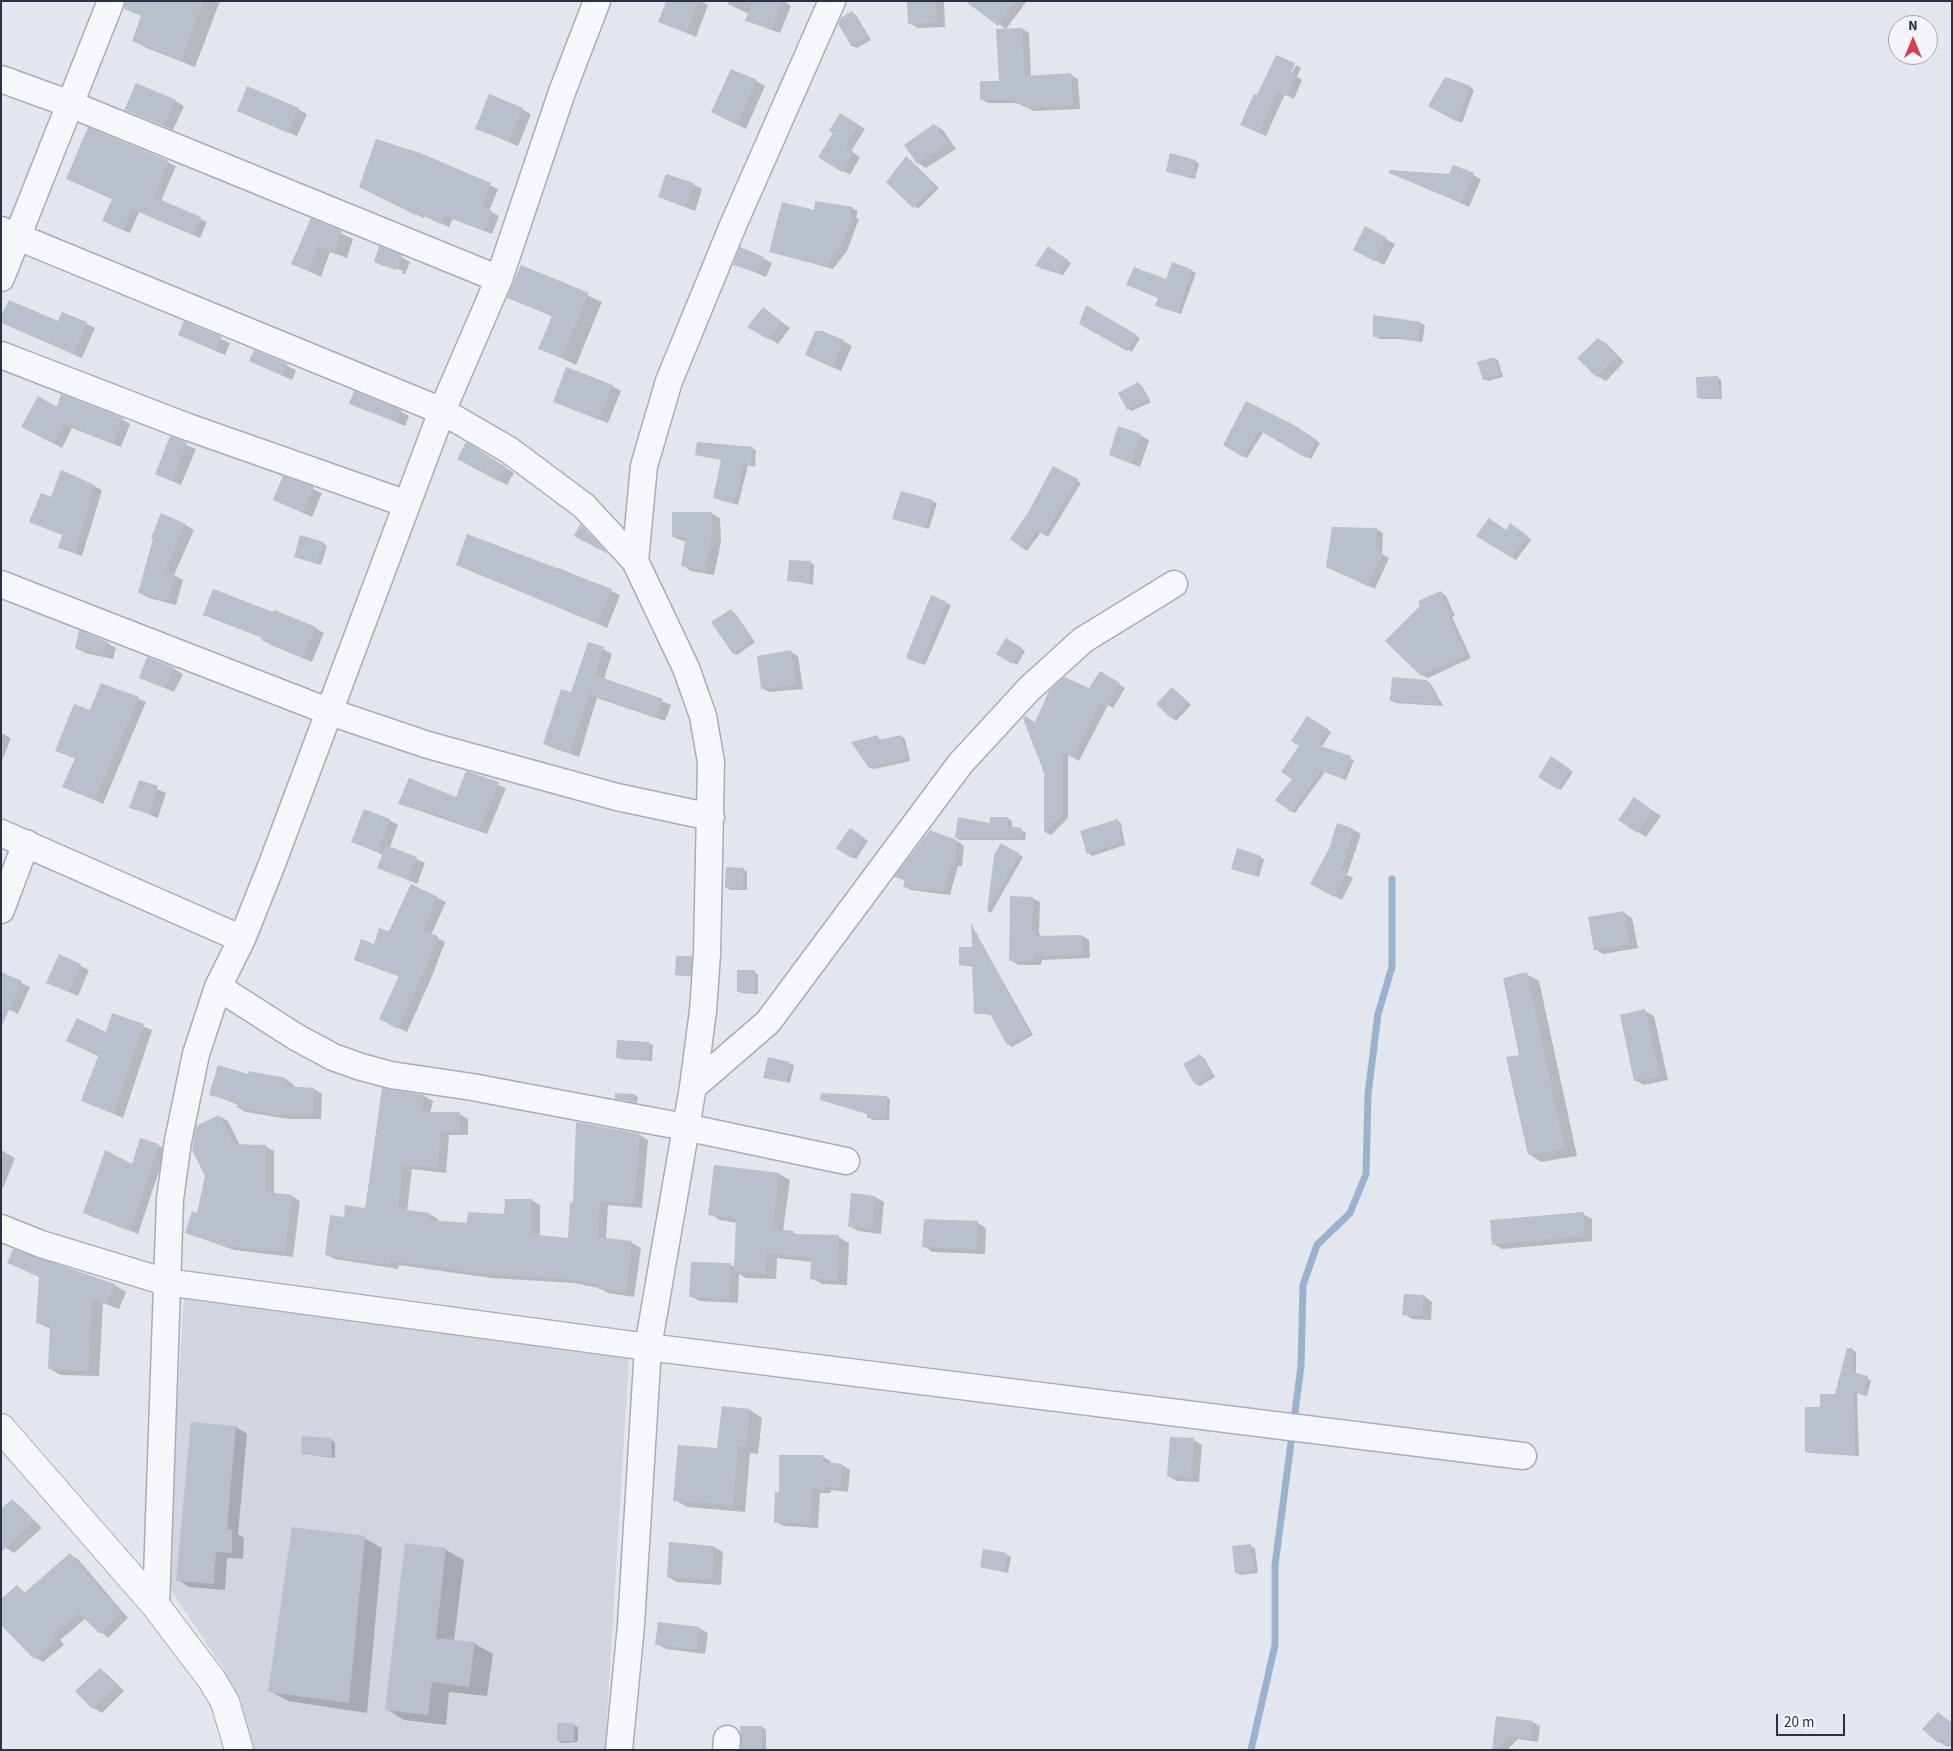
<!DOCTYPE html>
<html>
<head>
<meta charset="utf-8">
<style>
	body { margin:0 }
	#map { position:relative; width:1953px; height:1751px; overflow:hidden; background:#e3e6ec; font-family:"Source Sans 3",sans-serif }
	canvas { display:block }
	.frame { position:absolute; inset:0; border:2px solid #283247; pointer-events:none }
	.north { position:absolute; left:1888px; top:15px; width:50px; height:50px; box-sizing:border-box; background:#f3f5f9; border:1px solid #a2a7b2; border-radius:50%; rotate:0deg; font-size:14px; font-weight:700; line-height:20px; text-align:center; color:#283247 }
	.north::after { content:''; display:block; margin:auto; width:18px; height:22px; background:#de3b4d; clip-path:polygon(50% 0,100% 100%,50% 72%,0 100%) }
	.scale { position:absolute; left:1776px; top:1714px; width:69px; height:22px; box-sizing:border-box; border:2px solid #283247; border-top:0; padding-left:6px; font-size:15px; line-height:18px; white-space:nowrap; color:#283247; -webkit-text-stroke:4px #f3f5f9; paint-order:stroke }
</style>
</head>
<body>
<div id="map">
<canvas width="1953" height="1751"></canvas>
<div class="frame"></div>
<div class="north">N</div>
<div class="scale">20 m</div>
</div>
<script>
const c = document.querySelector('canvas').getContext('2d');
c.lineJoin = 'round';
function fill(path, color) { c.fillStyle = color; c.fill(path, 'evenodd'); }
const poly = rows => new Path2D(rows.map(r => 'M' + r).join(''));
function trace(path, color, width, dash) { c.strokeStyle = color; c.lineWidth = width; c.lineCap = dash ? 'butt' : 'round'; c.setLineDash(dash || []); c.stroke(path); }
fill(poly([
	[184,1299,629,1357,605,1750,253,1750,224,1669,166,1583]
]), '#d0d5df');
fill(poly([
	[141,1,220,1,195,67,147,48,133,41,142,16],
	[667,1,701,1,708,5,696,37,659,21],
	[729,1,784,1,791,6,780,33,747,21,749,14,728,4],
	[908,1,944,1,945,27,918,28,909,23],
	[965,1,1027,1,1006,29],
	[852,13,856,15,871,40,857,48,853,46],
	[1022,29,1029,33,1031,77,1071,75,1078,79,1080,109,1034,111,1017,103,988,103,981,99,1000,83],
	[1296,65,1301,68,1297,77,1302,80,1294,99,1285,94,1266,136,1248,128,1258,97,1289,79],
	[756,81,765,86,746,129,722,117],
	[1470,87,1474,90,1462,123,1430,106],
	[175,101,184,106,173,130,126,109],
	[298,109,307,114,297,136,247,115],
	[522,109,531,114,518,146,476,128],
	[841,114,865,129,851,151,860,157,850,175,820,156,834,132],
	[934,125,943,130,956,149,926,168,918,163],
	[88,129,176,166,161,201,207,222,200,238,139,212,130,233,111,225,113,199],
	[420,155,498,189,489,211,499,216,492,234,453,219,449,227,425,216,424,218,369,191],
	[910,160,939,188,918,209,888,182],
	[1195,161,1199,164,1195,179,1171,173],
	[1390,172,1473,175,1481,179,1469,207],
	[693,184,702,189,695,211,660,197],
	[852,208,858,211,856,218,859,219,847,251,833,269,771,252,815,211],
	[312,220,353,239,347,258,330,252,321,277,293,264],
	[1386,239,1395,244,1384,265,1363,254],
	[1048,248,1071,263,1063,275,1040,268],
	[401,257,410,262,405,274,402,273,403,271,383,264,383,266,376,262],
	[763,258,772,263,766,277,735,264],
	[521,266,602,302,576,365,540,348,553,317,509,297],
	[1192,271,1196,273,1181,314,1161,307,1166,280],
	[1087,307,1140,338,1132,352,1081,323],
	[763,309,790,328,778,344,749,326],
	[63,313,95,328,82,358,9,326,59,323],
	[1375,316,1421,323,1425,326,1422,342,1400,339,1379,339,1375,336],
	[184,323,230,343,225,355,179,335],
	[1598,339,1607,344,1624,362,1606,381,1597,376],
	[843,341,852,346,841,371,806,355],
	[255,352,296,370,292,380,260,365],
	[1494,358,1498,360,1503,377,1488,381,1484,379],
	[1717,377,1721,380,1722,399,1702,399,1698,397],
	[1138,383,1142,386,1151,402,1132,411,1128,409],
	[612,386,621,391,608,423,554,401],
	[1247,402,1293,426,1320,443,1311,459,1264,431,1247,458,1225,444],
	[351,403,400,411,409,416,405,426],
	[58,409,122,419,130,424,121,447,72,428,62,448,23,427],
	[1140,435,1149,440,1140,467,1110,455],
	[170,438,196,449,181,485,156,474],
	[467,444,514,473,507,485,459,458],
	[752,448,756,450,755,467,748,465,738,505,715,497,722,460,696,454],
	[1054,468,1081,483,1048,537,1041,532,1027,551,1012,539,1030,511],
	[284,478,322,493,312,517,275,500],
	[94,486,102,490,82,556,59,548,63,535,52,499],
	[902,493,937,503,929,529,894,519],
	[711,513,720,518,721,542,714,575,691,571,683,566,686,542,673,537],
	[185,525,194,530,174,575,183,580,176,605,149,598,140,593],
	[581,526,584,528,607,553,576,536],
	[1515,527,1531,540,1516,560,1478,535,1506,531],
	[1376,529,1383,533,1382,554,1389,558,1375,589,1334,570],
	[323,543,327,546,321,565,299,558],
	[810,562,814,565,813,585,789,580],
	[457,564,558,571,559,568,620,595,607,628],
	[1441,592,1446,596,1455,616,1452,617,1471,658,1428,678,1422,675],
	[932,597,951,605,925,665,911,659],
	[731,611,735,613,755,642,737,655,733,653],
	[204,615,315,628,324,633,312,662,271,645,263,638],
	[1006,640,1025,651,1017,665,998,654],
	[107,643,116,648,113,659,85,653,76,648],
	[603,649,612,654,604,679,671,705,665,721,597,698,579,757,553,748,544,743,572,694],
	[791,652,798,656,803,689,769,692,762,688],
	[174,669,183,674,174,692,141,678],
	[1100,673,1125,688,1113,708,1108,705,1079,761,1068,754,1068,818,1051,835,1045,832,1045,773,1036,723,1089,690],
	[1427,681,1431,684,1443,706,1396,703,1392,701],
	[101,684,146,702,103,804,71,790,76,759,57,751,91,712],
	[1176,691,1191,705,1176,721,1172,718],
	[1307,718,1331,732,1321,748,1354,760,1346,780,1325,772,1295,813,1291,811,1293,779],
	[1,733,11,738,1,763],
	[877,736,882,741,901,736,905,739,910,761,874,769,869,767],
	[1552,758,1573,772,1561,790,1540,777],
	[467,773,506,788,487,834,400,804,457,798],
	[140,782,166,793,158,818,131,807],
	[1643,804,1661,816,1646,837,1638,832],
	[1008,818,1012,821,1012,828,1026,832,1025,840,960,840,956,838],
	[389,820,398,825,390,847,425,863,417,884,378,867,383,855,353,842],
	[1118,821,1121,823,1125,845,1092,856,1088,853],
	[850,829,868,841,856,859,852,857],
	[1354,830,1361,834,1347,875,1353,878,1342,900,1312,884,1330,850],
	[957,841,964,846,962,866,958,866,950,895,911,890,905,886,906,881,896,877],
	[1001,844,1023,857,991,913,988,911,995,855],
	[1260,857,1264,859,1259,877,1237,870],
	[743,869,747,872,747,890,731,890,727,888],
	[411,886,446,902,431,935,445,942,433,974,407,1032,388,1023,400,977,355,960,390,933],
	[1032,898,1040,902,1039,933,1042,937,1082,936,1089,940,1090,958,1042,960,1041,965,1018,965,1011,960],
	[1624,913,1632,918,1638,948,1603,954,1595,949],
	[972,926,1033,1035,1012,1047,1008,1044,992,1015,975,1013,974,967,960,965,973,948],
	[59,956,89,970,78,996,57,987],
	[691,957,695,960,694,977,677,975],
	[754,972,758,974,758,994,742,993,738,991],
	[1,973,30,987,18,1014,1,1006],
	[1526,974,1539,981,1577,1156,1541,1162,1529,1154,1521,1056],
	[1645,1011,1654,1016,1668,1080,1644,1085,1635,1080],
	[113,1015,152,1030,123,1118,83,1101],
	[618,1042,649,1043,653,1045,652,1061,621,1059,617,1057],
	[1200,1056,1204,1058,1215,1077,1200,1086,1196,1084],
	[769,1059,794,1065,790,1083,765,1077],
	[249,1075,286,1079,294,1085,294,1088,314,1089,322,1094,321,1119,289,1119,245,1112,238,1107,241,1106,211,1094],
	[383,1090,424,1096,433,1101,430,1114,460,1114,468,1119,468,1135,449,1135,446,1173,412,1169,407,1211,429,1214,438,1219,437,1222,468,1225,506,1215,532,1200,540,1205,540,1236,569,1240,574,1204,640,1135,648,1140,642,1208,608,1205,606,1239,632,1243,641,1248,634,1297,608,1293,599,1288,574,1283,491,1278,399,1265,398,1269,335,1259,326,1254,345,1219,365,1209],
	[634,1095,638,1097,637,1103,616,1098],
	[886,1097,890,1099,889,1120,872,1120,869,1117],
	[219,1116,228,1121,240,1145,265,1146,274,1151,274,1194,292,1196,300,1201,293,1257,234,1250,186,1233,198,1215],
	[158,1145,166,1150,138,1234,84,1213,133,1166],
	[1,1150,15,1158,3,1188,1,1187],
	[715,1167,779,1174,790,1180,783,1231,799,1235,838,1237,849,1243,847,1285,822,1284,811,1278,812,1262,777,1258,776,1279,746,1278,739,1274,738,1303,699,1301,691,1296,730,1265,735,1267,737,1223,720,1220,710,1214],
	[875,1197,884,1202,881,1234,858,1231,849,1226],
	[1583,1214,1592,1219,1592,1241,1502,1249,1494,1244],
	[978,1223,986,1228,985,1254,932,1252,924,1246],
	[14,1250,115,1285,126,1292,119,1309,103,1303,99,1376,60,1375,49,1368,51,1329,38,1323,41,1278,9,1263],
	[1424,1296,1432,1302,1431,1320,1412,1319,1404,1314],
	[1852,1349,1856,1352,1856,1375,1871,1380,1867,1396,1857,1393,1859,1456,1810,1453,1806,1451,1821,1408,1836,1395],
	[750,1410,762,1418,758,1454,750,1453,745,1512,687,1507,675,1500],
	[236,1427,247,1434,238,1534,244,1538,243,1559,227,1558,225,1590,189,1587,178,1580],
	[331,1440,335,1442,335,1458,302,1454],
	[1194,1440,1202,1445,1199,1482,1177,1481,1168,1476],
	[823,1457,831,1461,831,1464,842,1465,850,1470,848,1492,831,1490,831,1493,820,1493,818,1528,784,1526,775,1522,780,1493],
	[12,1501,20,1506,42,1528,14,1553,1,1545],
	[364,1538,382,1548,367,1713,288,1701,270,1691],
	[670,1543,714,1547,723,1552,721,1585,677,1582,668,1577],
	[406,1545,446,1550,464,1560,454,1641,475,1644,493,1654,487,1696,449,1692,446,1725,404,1720,386,1709],
	[1251,1546,1255,1548,1258,1573,1240,1575,1236,1572],
	[70,1555,78,1559,128,1618,108,1638,86,1618,60,1640,64,1645,43,1662,35,1658,17,1587,26,1593],
	[1007,1555,1011,1557,1008,1573,981,1567],
	[699,1628,708,1633,705,1654,666,1649,657,1644],
	[100,1670,108,1675,124,1691,102,1713,93,1708],
	[1938,1713,1952,1723,1952,1746,1950,1745,1948,1747,1939,1742,1924,1729],
	[1497,1717,1532,1722,1540,1726,1538,1742,1518,1739,1507,1750,1493,1750],
	[574,1725,578,1727,578,1742,562,1743,558,1741],
	[762,1727,766,1730,766,1750,743,1750]
]), '#0003');
trace(poly([
	[1251,1750,1275,1645,1275,1565,1301,1366,1303,1285,1317,1245,1350,1213,1366,1174,1368,1094,1378,1014,1392,967,1392,879]
]), '#9ab2d0', 7);
fill(poly([
	[126,1,203,1,182,60,132,41,141,16,124,9],
	[666,1,699,1,687,33,658,22],
	[753,1,783,1,772,29,745,21],
	[907,1,936,1,937,23,908,24],
	[965,1,1016,1,998,26],
	[852,11,868,37,852,47,838,24,841,18],
	[1022,28,1025,76,1071,73,1073,105,1026,108,1026,104,1015,104,1015,100,980,100,980,81,999,81,996,29],
	[1276,55,1295,63,1291,73,1296,75,1287,96,1278,92,1259,133,1240,125,1254,94,1257,95],
	[731,69,757,80,737,125,711,112],
	[1445,77,1471,86,1457,122,1428,106],
	[136,83,176,100,164,126,124,110],
	[247,86,299,108,288,133,237,111],
	[489,94,523,108,509,142,475,129],
	[840,113,859,125,845,146,854,152,842,172,818,157,833,133,829,131],
	[934,124,948,144,917,164,904,145],
	[88,127,169,161,154,197,201,217,193,235,132,209,123,230,102,221,112,199,66,179],
	[376,139,420,153,491,183,482,206,492,211,484,231,445,216,441,224,417,213,416,215,359,187],
	[1170,153,1196,160,1191,178,1166,172],
	[906,156,936,185,913,208,886,182],
	[1453,165,1474,173,1461,203,1389,173,1389,170,1449,174],
	[666,174,694,183,686,207,658,197],
	[815,201,853,207,850,214,853,215,841,247,826,266,769,252,782,202,814,210],
	[311,218,342,231,334,252,318,246,309,271,291,264],
	[1365,226,1387,238,1374,261,1353,250],
	[379,246,402,255,396,270,374,262],
	[1048,246,1068,260,1059,274,1035,266],
	[740,247,764,257,757,273,733,265],
	[1172,262,1193,270,1177,313,1155,306,1158,298,1126,285,1134,267,1166,279],
	[521,265,589,293,562,358,538,349,552,316,507,298],
	[9,300,58,321,62,312,87,322,74,354,1,323,1,316],
	[1086,305,1137,335,1127,351,1079,324],
	[763,307,782,322,769,340,747,327],
	[1373,315,1421,322,1418,341,1395,337,1373,337],
	[184,321,222,337,216,351,178,335],
	[815,331,822,331,844,340,832,367,805,355],
	[1598,338,1617,357,1596,377,1577,358],
	[254,350,288,364,283,376,249,361],
	[1494,357,1500,375,1483,380,1477,362],
	[566,367,613,385,599,420,553,402],
	[1718,376,1719,397,1697,398,1696,377],
	[1138,382,1148,399,1127,410,1118,393],
	[354,391,401,410,396,422,349,404],
	[61,394,123,418,113,444,64,424,54,444,21,427,38,396,57,407],
	[1246,401,1294,425,1317,440,1306,458,1259,430,1243,457,1223,445],
	[1118,426,1141,434,1131,463,1109,455],
	[170,436,187,443,172,481,155,474],
	[466,442,506,467,498,481,457,459],
	[697,442,753,447,751,465,744,464,734,504,713,498,721,460,695,455],
	[1053,466,1078,479,1044,535,1037,530,1023,549,1010,539,1029,511],
	[61,470,95,485,75,553,58,548,62,535,29,522,41,493,51,497],
	[283,476,314,487,303,513,273,500],
	[901,491,933,500,925,528,892,519],
	[672,512,712,512,712,536,705,571,681,566,686,537,672,537],
	[161,513,186,524,165,571,175,574,168,601,138,593,153,539,151,538],
	[1489,518,1506,530,1510,523,1528,536,1512,558,1476,536],
	[580,524,608,554,574,536],
	[1332,527,1377,528,1376,550,1383,553,1368,586,1326,567],
	[467,534,612,589,598,624,456,565],
	[300,535,324,542,317,564,294,557],
	[789,560,811,561,809,583,787,581],
	[213,589,273,612,274,610,316,627,303,658,261,640,262,637,203,615],
	[1441,591,1451,613,1448,614,1466,655,1421,676,1385,641,1420,606,1418,601],
	[931,595,947,602,921,664,906,658],
	[731,609,752,639,733,654,711,622],
	[79,630,108,642,104,655,75,648],
	[1006,638,1022,648,1012,664,996,654],
	[588,642,604,647,595,675,663,699,656,717,589,694,570,753,543,744,561,689,571,692],
	[791,650,796,685,761,689,757,656],
	[147,657,175,668,165,688,139,678],
	[1100,671,1120,683,1107,706,1101,703,1073,758,1062,752,1062,815,1044,832,1044,773,1023,718,1025,716,1035,722,1049,691,1064,677,1089,688],
	[1392,677,1427,680,1440,705,1390,701],
	[101,683,139,697,95,800,62,787,75,758,55,751,74,704,90,710],
	[1172,687,1188,702,1172,719,1156,704],
	[1307,716,1328,729,1318,745,1351,756,1342,778,1321,771,1291,812,1275,800,1292,779,1281,772,1299,746,1291,741],
	[878,735,879,740,901,735,907,759,869,768,851,742],
	[1551,756,1570,769,1557,789,1538,777],
	[466,771,499,782,479,831,437,814,398,804,409,778,456,797],
	[139,780,158,786,149,814,129,808],
	[1634,797,1653,811,1637,833,1618,820],
	[364,809,390,819,378,852,351,842],
	[958,817,990,823,990,817,1008,817,1008,826,1022,828,1022,838,955,838],
	[1118,819,1122,843,1087,854,1080,831],
	[1337,823,1354,829,1341,870,1347,873,1334,897,1310,884,1329,849],
	[850,828,865,838,851,858,836,848],
	[930,830,957,840,955,863,952,863,943,892,903,887,905,879,894,877],
	[1001,843,1020,854,987,912,994,855],
	[386,845,417,857,408,880,377,868],
	[1237,848,1261,856,1255,876,1231,869],
	[726,867,744,868,743,889,725,888],
	[411,884,438,897,423,931,438,936,425,970,398,1029,379,1019,399,976,354,960,361,939,374,944,379,928,389,931],
	[1010,896,1033,897,1032,929,1035,929,1035,936,1082,935,1083,954,1034,956,1034,961,1009,961],
	[1624,911,1629,944,1594,950,1588,917],
	[971,923,1030,1033,1007,1045,990,1014,974,1014,972,965,959,965,959,947,972,947],
	[59,954,81,964,69,992,46,983],
	[676,956,692,956,690,976,675,975],
	[737,970,755,970,755,992,737,992],
	[1,972,22,981,1,1028],
	[1527,972,1565,1149,1528,1155,1506,1057,1519,1055,1503,978],
	[1645,1009,1660,1076,1634,1081,1620,1015],
	[112,1013,144,1024,114,1114,81,1101,98,1056,66,1041,77,1018,106,1032],
	[617,1040,649,1042,649,1059,616,1058],
	[1200,1054,1212,1075,1195,1085,1183,1064],
	[768,1057,790,1062,786,1082,763,1078],
	[218,1065,248,1074,248,1071,286,1078,285,1086,314,1088,313,1115,280,1115,235,1107,241,1104,209,1095],
	[382,1088,424,1095,421,1112,460,1112,460,1131,441,1131,438,1168,403,1165,398,1209,430,1213,429,1220,467,1223,468,1212,504,1214,505,1199,532,1199,531,1234,568,1238,570,1202,573,1203,576,1122,640,1134,634,1204,600,1201,598,1237,632,1241,626,1293,598,1289,598,1285,565,1279,463,1272,463,1270,390,1261,390,1265,325,1255,330,1215,344,1217,345,1205,365,1208,366,1204],
	[615,1093,634,1094,634,1102,615,1099],
	[821,1093,887,1096,886,1118,867,1118,867,1114,820,1100],
	[219,1115,234,1144,266,1145,266,1192,292,1195,285,1252,224,1246,185,1233,192,1211,197,1213,205,1176,192,1150,196,1126],
	[140,1138,159,1144,130,1231,83,1213,105,1150,132,1164],
	[714,1165,779,1173,773,1229,794,1231,794,1234,839,1235,837,1280,810,1279,811,1258,766,1253,765,1274,734,1272,736,1218,708,1215],
	[851,1193,875,1196,872,1229,848,1227],
	[1584,1212,1584,1236,1492,1245,1490,1220],
	[924,1219,978,1221,976,1249,922,1247],
	[13,1249,115,1284,107,1304,92,1298,88,1371,48,1369,50,1324,36,1323,39,1276,7,1263],
	[691,1262,731,1263,729,1299,689,1297],
	[1404,1294,1424,1295,1422,1316,1402,1315],
	[1847,1348,1852,1348,1853,1372,1868,1376,1863,1395,1853,1392,1855,1455,1805,1452,1805,1407,1820,1407,1820,1394,1835,1394],
	[722,1406,750,1409,746,1447,738,1447,733,1505,673,1501,678,1445,717,1448],
	[191,1422,236,1426,227,1529,232,1530,232,1553,216,1552,214,1584,176,1581],
	[302,1436,331,1438,332,1457,301,1454],
	[1170,1437,1194,1438,1191,1478,1167,1476],
	[779,1455,823,1455,823,1462,842,1464,840,1488,823,1487,823,1489,812,1489,810,1524,774,1522,775,1491,779,1492],
	[12,1499,34,1522,1,1552,1,1509],
	[292,1527,365,1536,349,1703,268,1692],
	[669,1542,714,1546,712,1580,667,1577],
	[405,1543,446,1548,436,1638,475,1642,469,1687,432,1682,428,1715,385,1710],
	[1251,1544,1254,1571,1235,1573,1232,1546],
	[983,1549,1007,1553,1004,1572,980,1567],
	[70,1553,121,1613,100,1634,79,1613,53,1635,57,1641,34,1659,1,1625,1,1599,17,1585,24,1593],
	[658,1622,699,1627,697,1650,655,1645],
	[100,1668,117,1686,92,1709,75,1691],
	[1938,1712,1952,1724,1952,1748,1942,1739,1938,1743,1922,1729],
	[1496,1716,1533,1721,1530,1739,1510,1736,1496,1750,1492,1750],
	[557,1723,574,1723,574,1741,557,1741],
	[740,1726,762,1726,762,1750,741,1750]
]), '#b9bfcb');
const minor = poly([
	[1,79,70,104,499,279],
	[1,230,442,411,509,450,584,506,635,561,686,668,703,716,711,762,707,954,703,1011,693,1087,648,1347,631,1625,619,1750],
	[1,278,111,1],
	[1,355,185,426,407,504],
	[635,561,644,466,669,381,734,223,832,1],
	[1,584,330,712,428,745,617,797,711,817],
	[1,833,242,939],
	[1,910,26,843],
	[218,987,296,1037,333,1057,361,1067,391,1075,472,1087,685,1127,846,1161],
	[693,1087,768,1022,960,764,1029,689,1083,640,1174,584],
	[1,1228,41,1244,166,1282,648,1347,1523,1456],
	[156,1606,170,1199,178,1141,196,1054,218,987,242,939,272,864,442,411,499,279,562,92,597,1],
	[726,1750,727,1739]
]);
const tertiary = poly([
	[1,1428,156,1606,212,1680,225,1702,239,1750]
]);
trace(minor, '#a7acb7', 29);
trace(tertiary, '#a7acb7', 30);
trace(minor, '#f6f7fa', 26);
trace(tertiary, '#f6f7fa', 28);
</script>
</body>
</html>
